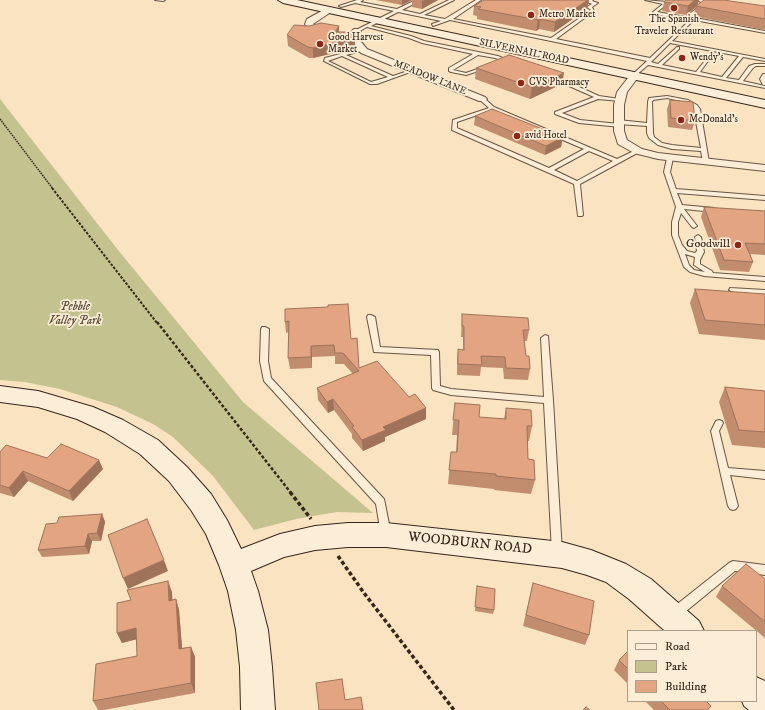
<!DOCTYPE html>
<html>
<head>
<meta charset="utf-8">
<style>
	body { margin:0 }
	#map { position:relative; width:765px; height:710px; overflow:hidden; background:#f9e3c0; font-family:"IM FELL DW Pica",serif }
	canvas { display:block }
	.legend { position:absolute; left:627px; top:630px; width:130px; height:72px; box-sizing:border-box; background:#fbedd6; border:1px solid #ad9d8b; margin:0; padding:5px 7px; list-style:none; font-size:12px; color:#37261b }
	.legend li { display:flex; align-items:center; gap:8px; height:20px }
	.legend b { width:20px; border:1px solid #ad9d8b }
</style>
</head>
<body>
<div id="map">
<canvas width="765" height="710"></canvas>
<ul class="legend">
<li><b style="height:5px;background:#fbedd6"></b>Road</li>
<li><b style="height:11px;background:#c4c28e"></b>Park</li>
<li><b style="height:11px;background:#e2a481"></b>Building</li>
</ul>
</div>
<script>
const c = document.querySelector('canvas').getContext('2d');
c.lineJoin = 'round';
function fill(path, color) { c.fillStyle = color; c.fill(path, 'evenodd'); }
const poly = rows => new Path2D(rows.map(r => 'M' + r).join(''));
function trace(path, color, width, dash) { c.strokeStyle = color; c.lineWidth = width; c.lineCap = dash ? 'butt' : 'round'; c.setLineDash(dash || []); c.stroke(path); }
function write(font, color, halo, rows, align = 'center') {
  c.font = font + ' "IM FELL DW Pica",serif'; c.lineWidth = 3.5; c.setLineDash([]); c.textBaseline = 'middle'; c.strokeStyle = halo; c.fillStyle = color; for (const [text, x, y, turn = 0] of rows) {
    c.save(); c.translate(x, y); c.rotate((+turn || 0) * Math.PI / 180); c.textAlign = isNaN(turn) ? turn : align; if (halo) c.strokeText(text, 0, 0); c.fillText(text, 0, 0); c.restore();
  }
}
fill(poly([
	[0,99,118,250,243,402,373,513,337,512,296,519,254,530,213,476,173,437,153,424,117,407,60,389,25,382,0,380]
]), '#c4c28e');
const lane = poly([
	[155,0,165,0,163,1,155,0],
	[357,0,363,0,360,2,397,9,416,0,421,0,402,10,420,14,449,0,454,0,424,15,445,19,476,0,481,0,453,19,551,38,591,10,587,7,592,4,587,2,589,0,593,0,592,1,598,3,592,7,594,11,556,39,650,58,690,20,653,14,653,12,663,4,645,0,667,2,667,4,657,12,686,17,702,4,701,2,697,0,703,0,705,5,690,17,765,31,765,33,694,20,672,41,765,59,765,61,743,57,726,78,739,80,749,66,755,64,765,64,765,66,756,66,753,68,743,81,765,86,765,88,648,65,634,77,632,76,632,75,647,61,450,20,433,26,432,24,441,21,398,12,371,26,411,36,424,41,498,56,512,62,510,63,495,58,478,55,453,70,466,73,486,66,488,66,488,68,466,75,451,72,449,71,449,68,473,54,422,43,409,38,367,27,358,32,356,32,356,30,394,11,355,3,341,7,339,6,357,0],
	[670,43,739,56,722,77,700,72,713,54,711,53,696,72,662,65,679,49,679,47,677,47,658,64,651,62,670,43],
	[363,48,365,48,365,50,346,55,393,76,411,70,413,71,377,84,370,84,324,61,325,58,363,48],
	[342,56,388,77,371,82,328,61,342,56],
	[763,74,765,74,765,85,763,85,760,79,763,74],
	[551,76,555,76,599,96,620,99,622,100,620,101,598,99,562,113,580,120,619,124,621,125,621,127,579,123,555,114,555,112,594,97,551,78,551,76],
	[667,96,688,100,697,105,700,109,709,162,708,163,703,162,701,151,672,149,658,145,649,138,647,133,647,126,618,124,615,122,618,120,647,123,648,102,649,98,667,96],
	[667,98,685,102,693,106,701,148,672,145,662,143,654,137,653,133,652,102,653,100,667,98],
	[480,98,484,98,494,107,617,159,636,150,641,151,580,184,583,215,582,216,578,216,574,184,452,130,453,120,489,108,480,100,480,98],
	[492,110,584,149,549,168,457,128,457,122,492,110],
	[589,151,613,161,577,181,554,170,589,151],
	[670,156,673,158,670,172,676,189,765,196,765,200,677,193,682,205,714,208,717,210,714,212,684,209,697,226,694,228,692,227,681,213,678,222,678,235,682,245,687,251,695,253,697,251,695,237,698,235,701,237,704,252,700,260,700,264,712,271,713,273,765,277,765,281,704,276,690,272,684,267,672,235,672,222,676,207,664,172,667,158,670,156],
	[685,254,695,257,694,265,705,272,694,270,689,265,685,254],
	[730,288,765,290,765,294,733,292,729,290,730,288],
	[368,315,371,315,375,317,380,347,438,350,439,352,440,386,451,389,544,397,541,338,545,335,548,336,553,400,562,552,561,555,557,557,553,555,552,552,544,403,451,395,433,390,432,388,431,355,374,352,367,317,368,315],
	[262,327,265,327,269,329,268,361,271,378,384,499,391,534,390,537,386,538,382,537,381,534,376,504,264,381,260,361,261,329,262,327],
	[719,420,722,421,723,423,719,431,728,468,765,471,765,479,730,475,738,506,736,509,733,510,730,509,728,506,711,431,716,421,719,420],
	[733,561,765,565,765,575,735,571,679,617,675,618,671,617,669,613,671,609,729,563,733,561]
]);
const street = poly([
	[327,8,330,8,334,10,313,24,315,26,332,30,332,34,329,34,309,30,305,24,307,19,327,8],
	[354,29,357,29,361,31,356,36,367,49,485,97,487,99,485,101,479,101,361,53,347,36,354,29],
	[634,73,639,76,627,92,624,105,624,131,627,140,642,149,658,153,765,165,765,171,658,159,634,153,618,144,614,131,614,105,617,92,631,74,634,73]
]);
const secondary = poly([
	[278,0,297,0,765,100,765,108,283,3,278,0],
	[0,386,38,391,93,407,123,420,158,440,187,467,211,494,227,520,241,549,280,534,315,526,348,523,386,523,562,542,591,550,626,564,651,579,699,621,704,631,665,631,629,599,606,582,587,575,562,568,386,547,348,547,315,550,284,557,251,571,258,591,268,630,272,667,275,710,241,710,240,667,236,630,228,591,219,565,206,534,191,510,169,481,140,454,105,432,77,419,38,407,0,402,0,386],
	[756,677,765,681,765,710,749,710,744,706,742,701,756,701,756,677]
]);
trace(lane, '#685544', 2);
trace(street, '#685544', 2);
trace(secondary, '#37261b', 2);
trace(poly([
	[0,119,53,189]
]), '#37261b', 1.5, [1.5, 1]);
trace(poly([
	[52,188,157,323]
]), '#37261b', 2, [2.5, 1.5]);
trace(poly([
	[157,322,291,493]
]), '#37261b', 2.5, [3, 2]);
trace(poly([
	[290,492,311,519],
	[338,556,364,593,454,710]
]), '#37261b', 3.5, [4, 2.5]);
fill(lane, '#fbedd6');
fill(street, '#fbedd6');
fill(secondary, '#fbedd6');
fill(poly([
	[376,0,438,0,422,9,412,7,412,0,402,5],
	[484,0,589,0,587,9,554,32,539,29,536,31,477,19,477,16,473,15,474,6],
	[666,0,699,0,697,5,765,6,765,30,693,16,696,7,686,15,662,11,664,2],
	[309,26,339,26,339,32,355,48,313,58,309,58,288,46,287,35],
	[476,68,562,84,530,99,475,79],
	[670,100,695,121,692,130,668,127,667,109],
	[475,116,563,137,561,147,545,155,474,125],
	[704,207,765,211,765,255,750,254,753,262,749,272,720,270,701,217],
	[695,289,765,294,765,340,699,334,690,303],
	[285,309,351,339,359,368,426,408,426,419,385,437,385,441,363,451,352,438,352,434,334,410,328,413,318,400,317,388,353,374,344,364,335,364,335,356,312,357,312,368,290,369,288,358,289,332,286,333,285,322],
	[462,314,529,330,527,341,524,341,526,356,530,369,528,380,504,379,503,368,481,367,480,376,457,375,457,360,458,349,463,350,463,337,461,337],
	[725,387,765,391,765,448,732,445,719,402],
	[455,403,479,417,504,419,506,408,532,426,529,441,528,441,528,459,535,480,531,494,494,490,494,489,448,484,451,452,456,452,457,435,452,435],
	[0,452,47,458,103,469,73,501,28,481,14,497,0,493],
	[102,514,105,522,101,541,92,541,89,554,42,557,38,550,57,523],
	[765,579,765,638,716,597,722,586],
	[533,583,589,635,585,645,523,626],
	[477,590,494,610,493,614,475,611],
	[172,592,172,600,176,599,179,610,182,648,191,647,195,657,195,693,104,710,98,710,93,701,137,656,137,639,122,643,117,633],
	[628,651,628,684,614,670,619,660],
	[645,701,706,701,711,706,708,710,654,710]
]), '#c28d6f');
fill(poly([
	[402,0,412,0,402,5],
	[425,0,438,0,422,9,422,1],
	[586,0,589,0,587,9,554,32,555,22],
	[695,0,699,0,697,6,686,15,688,6],
	[540,19,539,29,536,31,538,20],
	[339,26,339,36,335,32],
	[355,37,355,48,313,58,313,48],
	[564,73,562,84,530,99,532,87],
	[563,137,561,147,545,155,546,146],
	[311,346,312,357,312,368,311,357],
	[333,399,334,410,328,413,327,402],
	[426,408,426,419,385,437,385,441,363,451,362,440,383,427],
	[99,460,103,469,73,501,69,491],
	[23,471,28,481,14,497,9,488],
	[102,514,105,522,101,541,97,533],
	[88,534,92,541,89,554,85,546],
	[164,560,168,571,128,589,123,578],
	[168,581,172,592,173,611,169,601],
	[176,599,179,610,183,659,179,649],
	[136,628,141,638,122,643,117,633],
	[191,647,195,657,195,693,191,683]
]), '#9e735a');
const building = poly([
	[484,0,588,0,555,22,540,19,538,20,478,9,481,7,474,6,484,0],
	[666,0,695,0,688,6,664,2,666,0],
	[704,0,723,0,765,6,765,19,696,6,704,0],
	[321,23,339,26,335,32,350,32,355,37,313,48,308,47,287,35,294,25,309,26,321,23],
	[509,55,564,73,532,87,476,68,509,55],
	[670,100,693,102,695,121,671,118,670,100],
	[492,109,563,137,546,146,475,116,492,109],
	[704,207,765,211,765,244,745,243,753,262,724,260,704,207],
	[695,289,765,294,765,325,705,320,695,289],
	[348,304,351,339,357,338,359,368,377,361,409,397,415,394,426,408,383,427,386,430,362,440,352,427,354,426,333,399,327,402,317,388,359,371,343,353,335,353,334,345,311,346,311,357,288,358,289,321,285,322,285,309,328,307,328,305,348,304],
	[462,314,528,318,529,330,523,330,526,356,529,356,530,369,506,368,505,357,481,356,482,365,458,364,458,349,464,350,464,326,462,326,462,314],
	[725,387,765,391,765,432,739,430,725,387],
	[455,403,480,405,479,417,506,419,506,408,531,410,532,426,527,426,528,459,534,460,535,480,496,476,496,474,449,470,451,452,457,452,459,420,453,420,455,403],
	[61,444,99,460,69,491,23,471,9,488,0,485,0,452,6,445,47,458,61,444],
	[102,514,97,533,88,534,85,546,38,550,46,524,57,523,59,517,102,514],
	[147,519,164,560,123,578,108,535,147,519],
	[746,564,765,579,765,622,722,586,746,564],
	[168,581,169,601,176,599,179,649,191,647,191,683,93,701,96,664,137,656,136,628,117,633,117,603,131,600,127,590,168,581],
	[533,583,594,601,589,635,526,615,533,583],
	[477,586,495,589,494,610,475,607,477,586],
	[628,651,628,669,619,660,628,651],
	[342,679,345,700,361,697,363,710,319,710,316,683,342,679],
	[661,701,706,701,711,706,707,710,670,710,661,701],
	[586,707,590,710,583,710,586,707]
]);
fill(building, '#e2a481');
trace(building, '#9e735a', 1);
for (const [x, y, r, color] of [
	[674,8,4,"#8f2418"],
	[531,15,4,"#8f2418"],
	[320,44,4,"#8f2418"],
	[682,58,4,"#8f2418"],
	[521,83,4,"#8f2418"],
	[681,120,4,"#8f2418"],
	[517,136,4,"#8f2418"],
	[738,245,4,"#8f2418"]
]) { const dot = new Path2D(); dot.arc(x, y, r, 0, 2 * Math.PI); c.fillStyle = color; c.fill(dot); trace(dot, '#fbedd6', 1.5); }
write('10px', '#37261b', '#fbedd6', [
	["Metro Market",539,15],
	["The Spanish",674,20,"center"],
	["Traveler Restaurant",674,32,"center"],
	["Good Harvest",328,38],
	["Market",328,50],
	["Wendy's",690,58],
	["CVS Pharmacy",529,83],
	["McDonald's",689,120],
	["avid Hotel",525,136]
], 'left');
write('10px', '#37261b', '#fbedd6', [
	["SILVERNAIL ROAD",524,52,12],
	["MEADOW LANE",430,78,22]
]);
write('12px', '#37261b', '#fbedd6', [
	["Goodwill",730,245]
], 'right');
write('italic 12px', '#5a4d38', '#fbedd6', [
	["Pebble",75,308],
	["Valley Park",75,322]
]);
write('14px', '#37261b', '#fbedd6', [
	["WOODBURN ROAD",470,544,6]
]);
</script>
</body>
</html>
